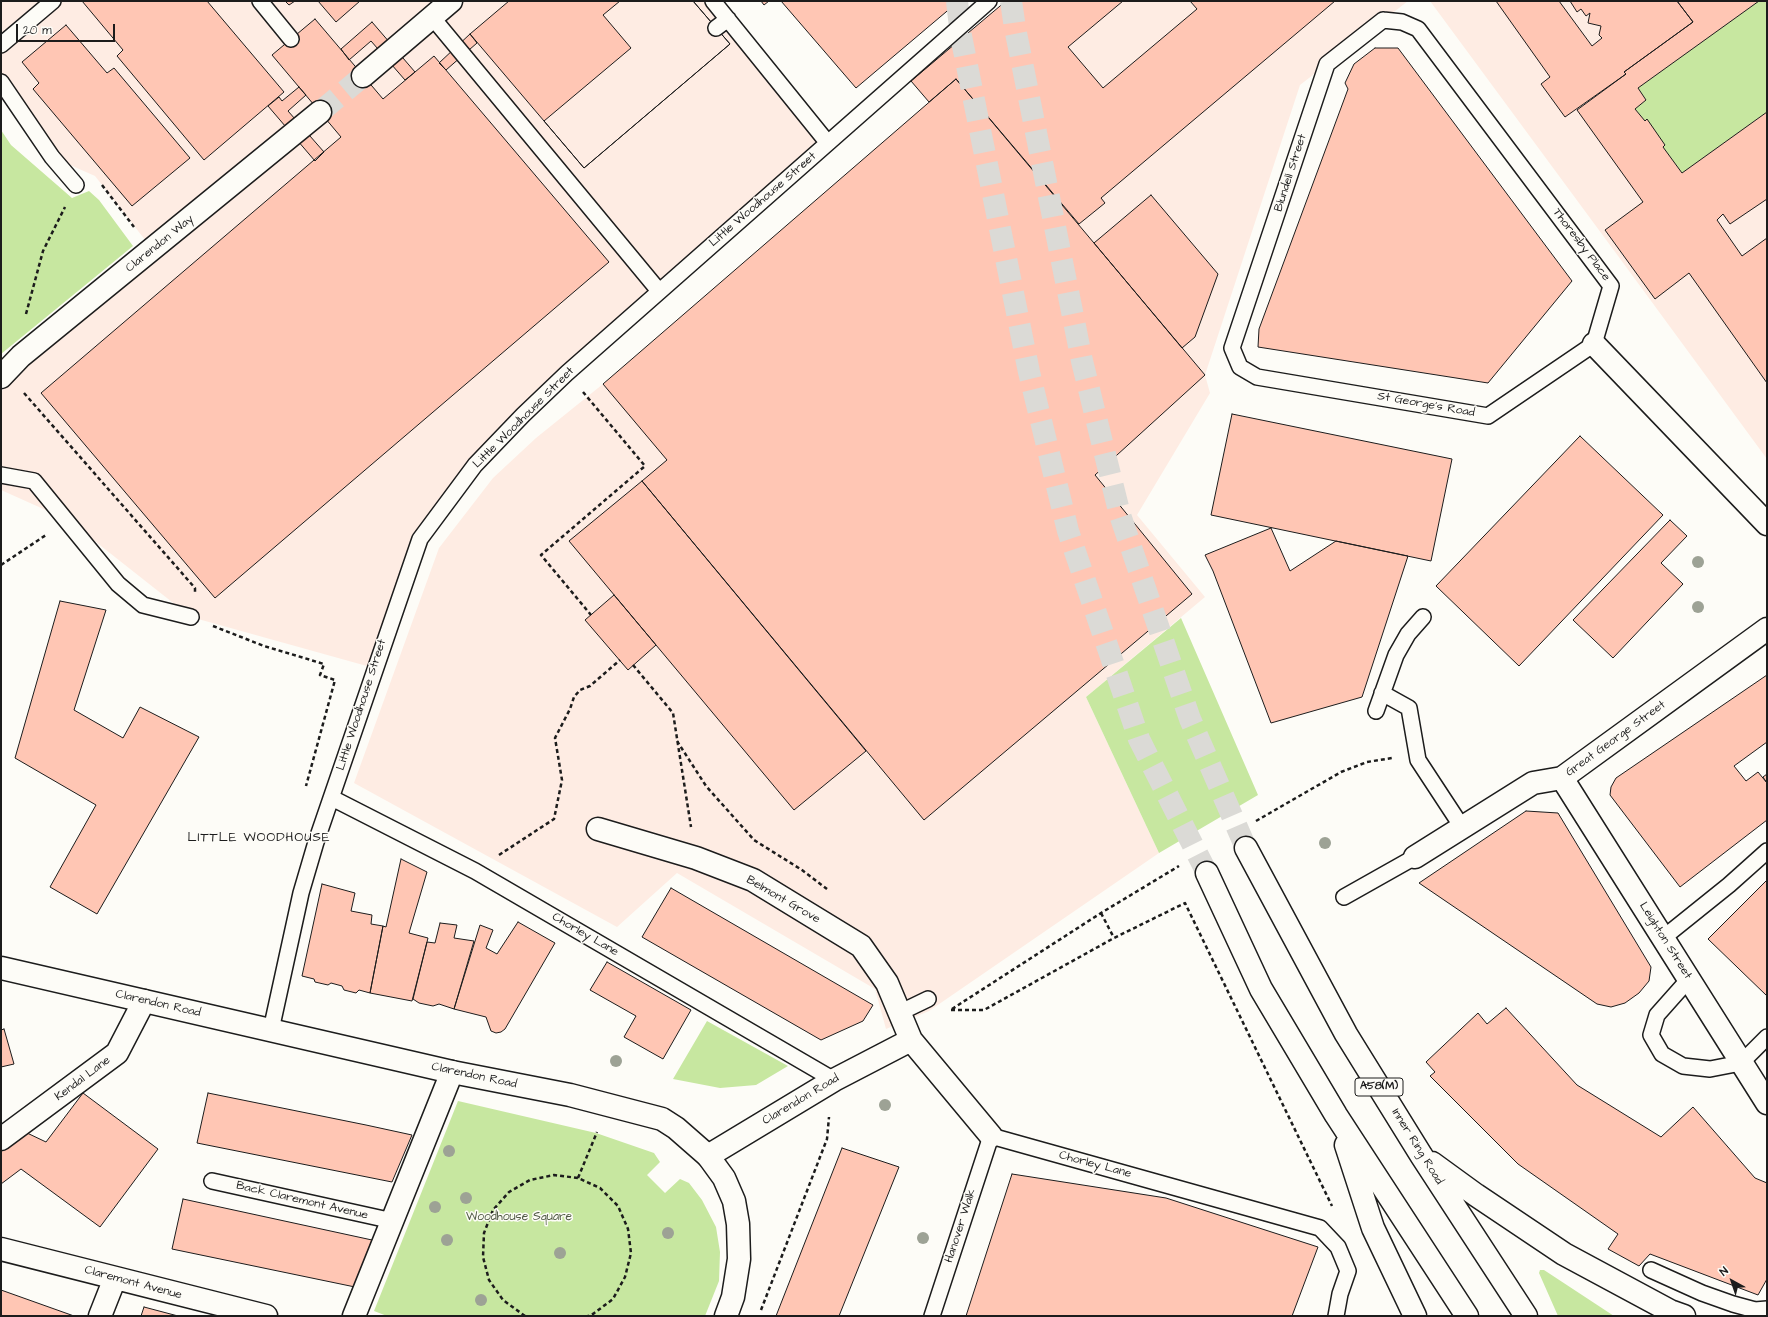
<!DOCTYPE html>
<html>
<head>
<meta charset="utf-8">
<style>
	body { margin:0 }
	#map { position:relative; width:1768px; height:1317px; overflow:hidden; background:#fdfcf7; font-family:"Architects Daughter",sans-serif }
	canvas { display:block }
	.frame { position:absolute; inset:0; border:2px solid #1c1c1c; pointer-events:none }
	.north { position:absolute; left:1712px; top:1261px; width:40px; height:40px; -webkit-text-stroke:3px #fdfcf7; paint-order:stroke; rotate:320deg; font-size:11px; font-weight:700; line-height:16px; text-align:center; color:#1c1c1c }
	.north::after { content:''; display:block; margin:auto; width:14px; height:18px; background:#1c1c1c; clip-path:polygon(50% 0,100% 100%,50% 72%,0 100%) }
	.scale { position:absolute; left:16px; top:24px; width:99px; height:18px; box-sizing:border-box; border:2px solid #1c1c1c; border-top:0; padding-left:5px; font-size:12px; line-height:14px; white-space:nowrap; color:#1c1c1c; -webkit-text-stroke:3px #fdfcf7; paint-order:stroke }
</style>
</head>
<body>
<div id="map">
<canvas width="1768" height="1317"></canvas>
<div class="frame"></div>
<div class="north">N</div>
<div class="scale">20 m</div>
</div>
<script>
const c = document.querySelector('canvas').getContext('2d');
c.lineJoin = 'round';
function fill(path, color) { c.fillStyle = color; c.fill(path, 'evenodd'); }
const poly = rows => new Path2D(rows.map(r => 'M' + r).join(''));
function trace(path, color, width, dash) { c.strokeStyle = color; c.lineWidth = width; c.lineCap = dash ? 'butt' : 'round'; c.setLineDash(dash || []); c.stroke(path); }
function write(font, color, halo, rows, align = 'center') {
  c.font = font + ' "Architects Daughter",sans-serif'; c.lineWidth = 3; c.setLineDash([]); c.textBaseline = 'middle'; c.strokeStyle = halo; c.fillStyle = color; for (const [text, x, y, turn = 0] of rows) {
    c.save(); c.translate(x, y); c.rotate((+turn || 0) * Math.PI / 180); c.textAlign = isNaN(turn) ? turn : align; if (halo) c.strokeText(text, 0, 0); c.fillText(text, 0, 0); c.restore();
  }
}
fill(poly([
	[1,1,712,1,827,142,487,453,420,539,374,668,191,617,68,520,1,490,1,393,21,356,153,250,95,176,52,157,1,87],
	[1006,1,1408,1,1300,85,1205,375,1210,393,1137,515,1205,597,1086,697,1159,853,929,1011,886,1029,875,989,677,873,617,927,354,783,439,548,493,478,536,438,603,384,929,102,911,81],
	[1430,1,1767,1,1767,459,1621,260]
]), '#feece3');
fill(poly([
	[1759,1,1767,1,1767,112,1682,173,1663,147,1647,120,1645,121,1635,109,1646,100,1638,88],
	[1,130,11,145,72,198,89,191,99,200,133,246,1,354],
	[1181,618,1258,795,1159,853,1086,697],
	[707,1021,788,1066,756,1085,720,1088,673,1079],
	[458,1101,596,1133,654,1153,660,1162,647,1175,665,1193,680,1179,689,1183,702,1200,716,1227,720,1252,719,1281,705,1316,387,1316,374,1311],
	[1540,1270,1544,1270,1614,1316,1558,1316,1539,1273]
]), '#c7e7a0');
const building = poly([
	[82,1,207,1,284,92,204,160,117,56,123,50,82,1],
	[285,1,295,1,289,5,285,1],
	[318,1,360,1,336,22,318,1],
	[509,1,693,1,730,44,584,168,470,34,509,1],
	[620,1,693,1,730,44,584,168,544,121,631,48,603,15,620,1],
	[761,1,769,1,764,5,761,1],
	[781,1,959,1,856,88,781,1],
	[1006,1,1123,1,1068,47,1103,88,1197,9,1190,1,1335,1,1101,198,1105,203,1079,224,956,79,929,102,911,81,1006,1],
	[1496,1,1559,1,1592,46,1602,38,1599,35,1601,26,1588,23,1590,13,1586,16,1581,9,1577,12,1570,1,1677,1,1693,22,1624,72,1626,74,1565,117,1541,84,1550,77,1496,1],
	[1677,1,1759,1,1638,88,1646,100,1635,109,1645,121,1647,119,1665,145,1663,147,1682,173,1767,112,1767,199,1730,224,1723,214,1717,220,1742,256,1767,238,1767,383,1689,273,1655,299,1605,230,1643,202,1577,110,1626,74,1624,72,1693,22,1677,1],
	[315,19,383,99,434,56,609,262,215,598,41,393,341,137,272,55,315,19],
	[372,22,415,72,405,80,371,41,349,60,341,49,372,22],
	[66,25,107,73,114,68,190,158,132,206,33,89,39,83,22,62,66,25],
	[470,34,477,43,446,70,439,63,470,34],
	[1375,48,1398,48,1572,281,1488,383,1258,347,1259,329,1348,89,1345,83,1354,64,1375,48],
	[956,79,1205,375,1095,475,1192,594,924,820,642,481,667,460,603,384,956,79],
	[299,87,306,95,288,111,324,152,315,161,268,106,279,97,282,101,299,87],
	[1151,195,1218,274,1195,337,1182,348,1094,243,1151,195],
	[1232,414,1452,459,1431,561,1211,515,1232,414],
	[1580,436,1663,515,1519,666,1436,586,1580,436],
	[642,481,866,751,794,810,569,541,642,481],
	[1670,520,1687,536,1661,563,1683,584,1613,658,1573,620,1670,520],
	[1271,528,1290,571,1336,541,1408,556,1362,697,1271,723,1213,571,1205,555,1271,528],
	[614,595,656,645,628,670,585,620,614,595],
	[60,601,106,610,74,710,123,738,140,707,199,737,97,914,50,887,96,805,15,758,60,601],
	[1767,675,1767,742,1734,766,1746,781,1758,772,1767,783,1767,820,1680,887,1610,795,1611,787,1616,778,1767,675],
	[1767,774,1767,783,1763,777,1767,774],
	[1526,811,1558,813,1651,967,1649,981,1639,993,1625,1003,1611,1007,1597,1004,1419,883,1526,811],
	[401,859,427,872,409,933,428,938,412,1001,370,993,383,926,386,927,401,859],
	[1767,880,1767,996,1708,939,1767,880],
	[322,884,355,893,351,911,372,915,371,924,383,926,370,993,359,990,356,993,344,990,342,986,331,983,328,985,315,982,314,979,302,976,322,884],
	[671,888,873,1005,863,1021,821,1040,642,937,671,888],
	[518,922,555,943,505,1029,501,1032,496,1033,491,1031,486,1017,454,1009,480,925,493,930,486,948,497,954,518,922],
	[440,923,457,925,454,938,474,941,454,1009,439,1004,433,1006,419,1003,413,999,427,942,435,943,440,923],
	[607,962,691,1010,663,1059,624,1037,636,1016,590,990,607,962],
	[1506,1008,1577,1085,1661,1137,1693,1107,1755,1178,1767,1183,1767,1279,1758,1295,1650,1254,1639,1266,1608,1249,1618,1234,1518,1164,1430,1076,1435,1072,1426,1062,1478,1013,1487,1024,1506,1008],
	[4,1029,14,1064,1,1067,1,1030,4,1029],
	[83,1093,158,1149,100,1227,21,1169,1,1184,1,1151,25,1132,46,1142,83,1093],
	[208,1093,366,1125,412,1135,392,1182,197,1143,208,1093],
	[842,1148,899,1167,839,1316,776,1316,842,1148],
	[1012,1174,1166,1198,1318,1247,1292,1316,966,1316,1012,1174],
	[183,1199,372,1240,355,1287,172,1249,183,1199],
	[1,1290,74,1316,1,1316,1,1290],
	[144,1307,178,1316,141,1316,144,1307]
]);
fill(building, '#ffc6b4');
trace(building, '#1c1c1c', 1);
trace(poly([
	[320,112,363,76]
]), '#dbdad6', 22, [22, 11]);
trace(poly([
	[957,1,961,36,1029,372,1068,531,1139,739,1207,873],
	[1011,1,1015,28,1082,361,1120,515,1190,719,1246,848]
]), '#dbdad6', 22, [22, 11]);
const lane = poly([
	[260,1,291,39],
	[713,1,827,142],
	[432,17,659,291],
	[1383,20,1402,22,1418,29,1611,286,1594,344,1488,416,1257,377,1240,367,1232,348,1327,64,1383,20],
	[716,28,728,19],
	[1,45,53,1],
	[1,82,52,157,76,185],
	[1,475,34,481,118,584,143,605,191,617],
	[1382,693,1409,708,1418,760,1462,827],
	[1376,711,1396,655,1408,634,1423,617],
	[332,798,475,871,834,1080],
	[1344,897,1415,857],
	[1663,938,1729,885,1767,851],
	[1689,979,1657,1015,1651,1035,1662,1054,1683,1066,1710,1069,1741,1063,1767,1037],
	[899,1013,928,999],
	[271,1030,301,893,316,842,420,539,475,465,523,415,567,373,989,1],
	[212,1181,393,1221],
	[1651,1270,1702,1293,1733,1304,1755,1310,1767,1309],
	[932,1316,991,1136,1320,1228,1338,1247,1348,1271,1340,1294,1336,1316]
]);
const street = poly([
	[363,76,451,1],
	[1594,344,1767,524],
	[1,377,21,356,320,112],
	[1562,778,1767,1103],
	[598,829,696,858,753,880,861,946,887,983,911,1040,991,1136],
	[1415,857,1533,783,1562,778,1767,629],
	[1,1139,117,1053,144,1001],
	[708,1156,834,1080,911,1040],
	[1,1249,266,1316],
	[100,1316,115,1278],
	[354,1316,452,1072]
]);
const secondary = poly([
	[1,968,452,1072,570,1095,662,1119,676,1128,708,1156,724,1178,734,1201,738,1224,739,1259,733,1297,726,1316]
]);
const highway = poly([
	[1246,848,1346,1034,1421,1155,1526,1316],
	[1207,873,1261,989,1336,1115,1467,1316],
	[1346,1145,1373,1228,1415,1316],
	[1432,1163,1476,1195,1564,1254,1670,1311,1684,1316]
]);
trace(lane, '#1c1c1c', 18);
trace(street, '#1c1c1c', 25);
trace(secondary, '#1c1c1c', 25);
trace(highway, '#1c1c1c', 25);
trace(poly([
	[102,185,134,227],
	[26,314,43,251,65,207],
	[583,392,645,466,541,555,591,615],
	[24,393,195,588,195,592],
	[1,565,46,535],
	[213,626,264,646,324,664,320,675,335,680,306,786],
	[633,665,673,713,691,827],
	[677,741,706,786,754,840,802,870,827,889],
	[1256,821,1341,772,1367,762,1392,758],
	[499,855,554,819,562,780,555,738,570,709,574,697,580,690,590,686,620,660],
	[1101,913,1114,938],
	[952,1009,1101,913,1179,866],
	[951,1010,984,1010,1114,938,1185,903,1332,1206],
	[578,1178,597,1132],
	[761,1310,827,1139,829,1117],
	[525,1316,503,1300,489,1280,483,1257,484,1233,493,1210,509,1192,530,1180,554,1175,578,1178,600,1188,618,1206,628,1229,631,1253,625,1277,613,1299,593,1314,588,1316]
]), '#1c1c1c', 2.5, [4, 3]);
trace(lane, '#fdfcf7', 15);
trace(street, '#fdfcf7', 22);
trace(secondary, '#fdfcf7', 22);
trace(highway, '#fdfcf7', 22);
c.fillStyle = '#9da295';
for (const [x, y] of [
	[1698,562],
	[1698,607],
	[1325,843],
	[616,1061],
	[885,1105],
	[449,1151],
	[466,1198],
	[435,1207],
	[668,1233],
	[923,1238],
	[447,1240],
	[560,1253],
	[481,1300]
]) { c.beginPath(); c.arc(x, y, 6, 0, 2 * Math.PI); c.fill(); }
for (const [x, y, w] of [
	[1379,1087,48]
]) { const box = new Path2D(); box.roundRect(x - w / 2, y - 9, w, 18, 3); c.fillStyle = '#fdfcf7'; c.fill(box); trace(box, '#1c1c1c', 1); }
write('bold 11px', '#1c1c1c', null, [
	["A58(M)",1379,1087]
]);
write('12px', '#1c1c1c', '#fdfcf7', [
	["Blundell Street",1291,173,-72],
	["Little Woodhouse Street",763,200,-41],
	["Clarendon Way",160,244,-39],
	["Thoresby Place",1581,245,53],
	["St George's Road",1426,405,10],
	["Little Woodhouse Street",524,418,-45],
	["Little Woodhouse Street",362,705,-72],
	["Great George Street",1616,739,-36],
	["Belmont Grove",783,900,30],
	["Chorley Lane",585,935,30],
	["Leighton Street",1665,941,58],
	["Clarendon Road",158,1004,13],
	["Clarendon Road",474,1076,12],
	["Kendal Lane",83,1079,-37],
	["Clarendon Road",801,1100,-31],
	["Inner Ring Road",1417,1147,58],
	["Chorley Lane",1095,1165,15],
	["Back Claremont Avenue",302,1201,13],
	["Hanover Walk",961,1226,-72],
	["Claremont Avenue",133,1283,15]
]);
write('12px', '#4f5944', '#fdfcf7', [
	["Woodhouse Square",519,1217]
]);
c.letterSpacing = '1px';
write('13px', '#1c1c1c', '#fdfcf7', [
	["LITTLE WOODHOUSE",259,838]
]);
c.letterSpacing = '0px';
</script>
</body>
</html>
